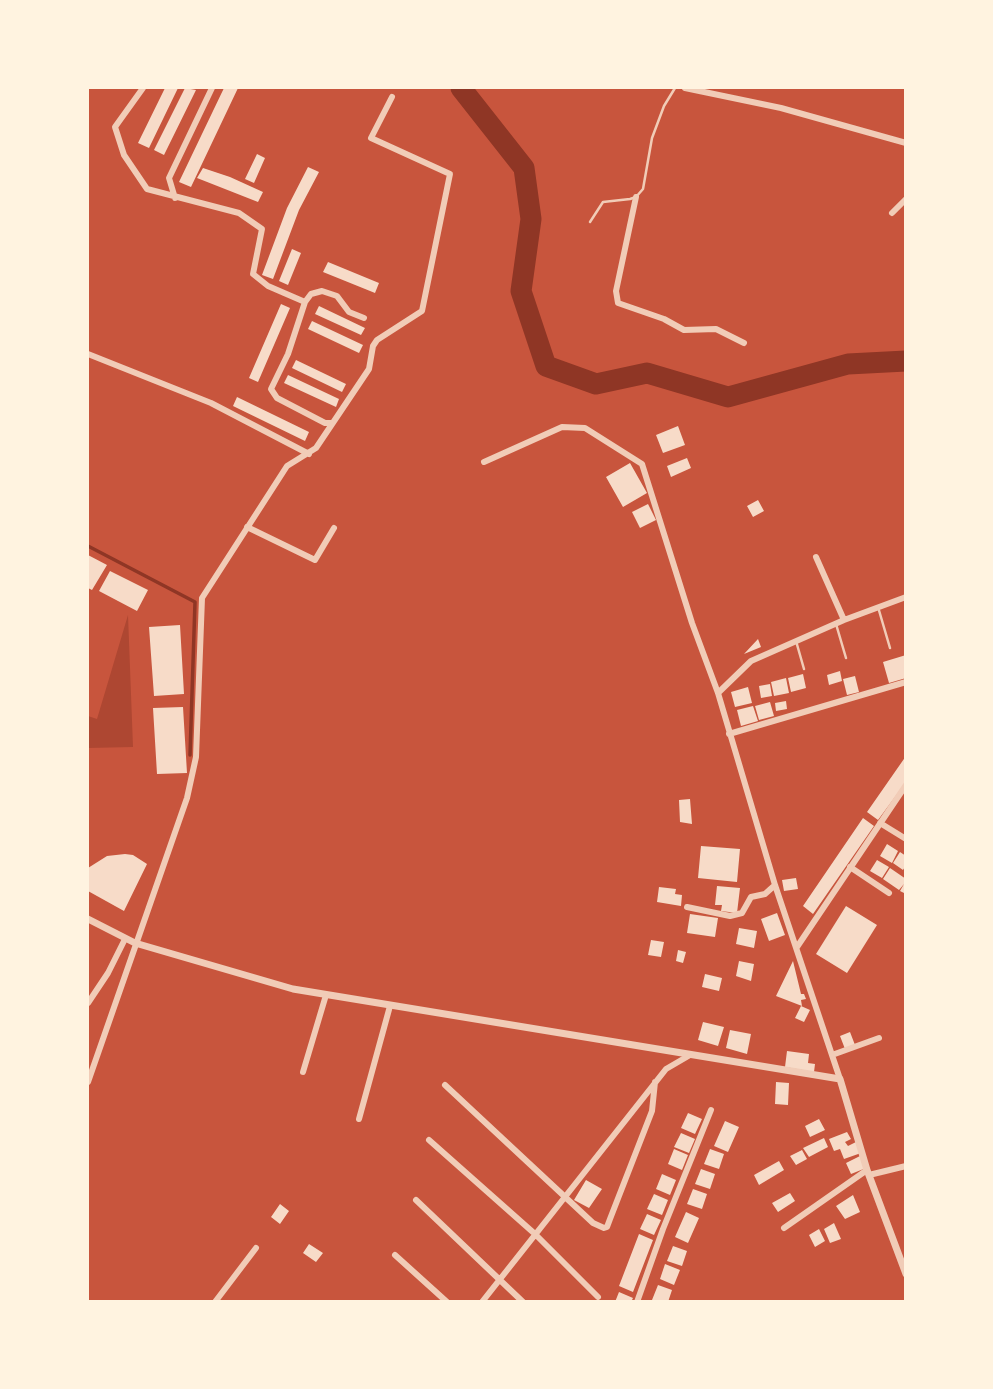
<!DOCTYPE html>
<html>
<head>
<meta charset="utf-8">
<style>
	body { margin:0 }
	#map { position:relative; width:993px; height:1389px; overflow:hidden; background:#c8553d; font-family:Figtree,sans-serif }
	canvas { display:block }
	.frame { position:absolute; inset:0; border:89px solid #fff3e0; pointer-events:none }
</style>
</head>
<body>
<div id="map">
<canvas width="993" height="1389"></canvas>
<div class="frame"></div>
</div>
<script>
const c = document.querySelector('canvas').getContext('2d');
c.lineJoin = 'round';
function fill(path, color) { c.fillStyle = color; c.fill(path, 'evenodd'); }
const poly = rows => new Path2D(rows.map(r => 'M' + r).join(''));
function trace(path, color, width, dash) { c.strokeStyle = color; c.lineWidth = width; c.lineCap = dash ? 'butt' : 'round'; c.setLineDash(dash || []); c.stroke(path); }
fill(poly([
	[128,615,133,747,88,748,88,716,97,719]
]), '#ae4732');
trace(poly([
	[88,546,195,602,190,755]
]), '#8f3625', 3.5);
trace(poly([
	[461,88,524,168,531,219,521,291,546,366,596,384,647,373,728,397,848,364,906,361]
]), '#8f3625', 21);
fill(poly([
	[165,88,178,88,149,148,138,143],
	[185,88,196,90,164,155,154,150],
	[224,88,238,88,191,187,179,182],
	[257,154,265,158,254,183,245,179],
	[308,167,319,172,299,210,273,279,262,275,287,208],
	[203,168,230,177,263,192,258,202,197,178],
	[292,249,301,253,288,285,279,281],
	[328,262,379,283,375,293,323,272],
	[281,304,290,308,258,382,249,378],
	[319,306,365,328,361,335,315,314],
	[312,321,363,345,359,353,308,329],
	[296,360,346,384,342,392,292,368],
	[288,375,339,399,336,407,284,383],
	[237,397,309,432,305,441,233,406],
	[678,426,685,445,663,453,656,435],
	[687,458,691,468,671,477,667,466],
	[630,463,647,493,623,507,606,477],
	[758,500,764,511,753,517,747,506],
	[648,504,656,520,640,528,632,512],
	[88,555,107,565,92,590,88,588],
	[110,571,148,590,137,611,99,591],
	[180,625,184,694,154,696,149,627],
	[758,639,761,647,744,654],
	[906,655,906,678,889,683,883,662],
	[840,671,842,681,829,685,827,675],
	[803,674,806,688,791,692,788,678],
	[855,676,859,692,847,695,843,679],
	[786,678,789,693,774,696,771,682],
	[770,684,772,696,761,698,759,686],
	[748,687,752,703,735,707,731,692],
	[786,701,787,709,776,711,775,703],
	[770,702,774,716,759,720,755,706],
	[753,706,758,721,741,726,737,710],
	[183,707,187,773,157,774,153,708],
	[906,756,906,782,878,820,867,812],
	[690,799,692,824,680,822,679,800],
	[863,818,874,826,813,914,803,906],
	[887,844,898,851,892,863,880,856],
	[701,846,740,849,737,882,698,878],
	[900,852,906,856,906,865,903,870,893,863],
	[125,854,133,855,147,864,124,911,88,891,88,868,107,856],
	[877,860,889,867,882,878,870,871],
	[890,868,906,879,906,894,900,891,904,884,899,890,883,879],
	[796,878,798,889,784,891,782,880],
	[717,886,740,888,737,913,721,911,722,905,715,905],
	[659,887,676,889,675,894,682,895,681,906,657,902],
	[846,906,877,925,847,973,816,954],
	[777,913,785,935,769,941,761,919],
	[690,914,718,918,715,937,687,933],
	[739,928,757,931,754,948,736,944],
	[651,940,664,942,661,957,648,955],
	[678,950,686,952,683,963,676,961],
	[739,961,754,964,751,981,736,976],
	[793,961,801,994,804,994,806,999,801,1000,802,1006,776,996],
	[705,974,722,978,719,991,702,987],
	[801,1006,810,1010,804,1022,795,1018],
	[703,1022,724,1027,718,1046,698,1040],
	[730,1030,751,1034,747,1054,726,1048],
	[850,1032,855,1045,845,1049,840,1036],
	[787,1051,809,1054,808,1063,815,1064,814,1072,785,1067],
	[776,1082,789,1083,788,1105,775,1104],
	[688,1113,702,1119,695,1134,681,1128],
	[819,1119,825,1130,810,1137,805,1126],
	[725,1121,739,1127,728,1152,714,1146],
	[847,1132,851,1139,845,1142,848,1146,856,1142,861,1153,844,1159,840,1149,834,1151,829,1139],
	[681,1133,695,1139,689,1153,674,1147],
	[824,1138,828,1147,809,1157,803,1148],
	[674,1149,688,1155,682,1170,668,1164],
	[710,1149,724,1154,719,1169,704,1164],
	[802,1150,807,1159,796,1165,790,1156],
	[860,1156,866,1168,851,1174,846,1163],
	[779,1161,784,1170,759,1185,754,1175],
	[701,1169,715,1174,710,1189,695,1184],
	[662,1174,676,1180,670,1195,656,1189],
	[586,1180,602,1189,589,1208,574,1200],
	[693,1189,707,1194,702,1209,687,1204],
	[790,1193,795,1201,778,1212,772,1203],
	[654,1194,668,1200,662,1215,647,1209],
	[853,1195,860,1212,845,1219,836,1206],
	[280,1204,289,1211,280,1224,271,1217],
	[686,1212,699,1218,688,1243,675,1237],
	[647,1214,661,1220,654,1235,640,1229],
	[834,1223,841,1239,830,1243,824,1229],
	[819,1229,825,1241,815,1247,809,1235],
	[639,1234,653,1240,633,1292,619,1286],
	[309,1244,323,1253,316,1262,303,1253],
	[673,1246,687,1251,682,1266,667,1261],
	[665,1264,680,1270,674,1285,660,1279],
	[658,1285,672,1290,668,1302,652,1300],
	[619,1292,633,1298,631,1302,615,1302]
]), '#f7dbc8');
trace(poly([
	[590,222,603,202,630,199,636,197,643,189,652,138,664,106,675,88],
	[878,607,890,648],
	[836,624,846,658],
	[796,641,804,669]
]), '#f1ccb7', 2.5);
trace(poly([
	[143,88,115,127,124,155,147,189,239,213,262,229,253,274,268,286,305,302],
	[685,88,781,108,906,143],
	[636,197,616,291,618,303,664,319,684,330,716,329,744,343],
	[175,198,169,178,212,88],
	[892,213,906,199],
	[88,354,211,403,309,454],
	[332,423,325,423,277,398,271,389,288,354,305,302,311,294,322,291,337,296,349,312,364,318],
	[484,462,562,427,585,428,642,464,692,623,718,693,775,885,840,1079],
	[247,527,315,560,334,528],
	[816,557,844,620],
	[718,693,751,661,844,620,906,597],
	[729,734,906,682],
	[880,823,906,839],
	[850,867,889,893],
	[687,907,730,916,742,913,751,897,765,894,775,885],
	[797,947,906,785],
	[88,1003,108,973,125,939],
	[832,1055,879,1038],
	[303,1072,326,995],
	[88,1082,187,798,196,757,202,598,287,466,316,448,369,369,373,346,377,340,422,311,450,174,371,138,392,97],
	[445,1085,593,1223,604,1228,607,1227,610,1219,652,1111,655,1082],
	[359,1119,390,1006],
	[429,1140,535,1234,598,1297],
	[869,1175,906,1166],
	[416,1200,523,1302],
	[784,1228,867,1170],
	[395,1255,447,1302],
	[215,1302,256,1248],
	[482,1302,666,1069,690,1055],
	[637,1302,663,1229,711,1110]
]), '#f1ccb7', 6);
trace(poly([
	[88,919,135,943,293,989,840,1079,867,1170,906,1274]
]), '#f1ccb7', 7);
</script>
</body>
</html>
